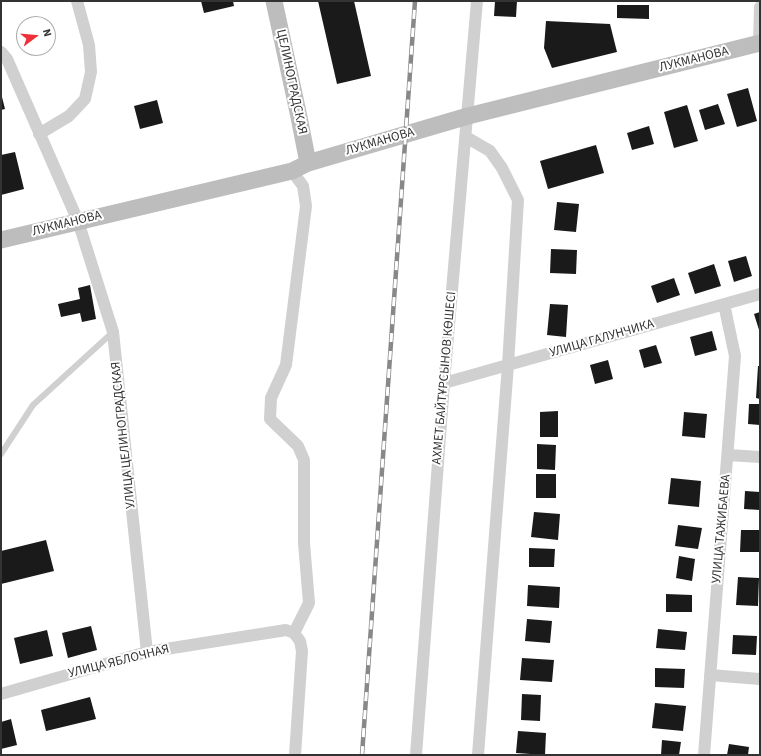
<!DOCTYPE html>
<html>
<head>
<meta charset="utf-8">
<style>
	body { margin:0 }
	#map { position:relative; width:761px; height:756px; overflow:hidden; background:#fff; font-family:"Source Sans 3",sans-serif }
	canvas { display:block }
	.frame { position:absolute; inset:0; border:2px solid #333; pointer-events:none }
	.north { position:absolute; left:16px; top:16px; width:40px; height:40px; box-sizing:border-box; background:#fff; border:1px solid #adadad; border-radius:50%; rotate:74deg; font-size:11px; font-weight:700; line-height:16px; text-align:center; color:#333 }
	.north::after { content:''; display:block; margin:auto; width:14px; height:18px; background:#ef3038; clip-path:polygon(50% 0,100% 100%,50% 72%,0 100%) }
</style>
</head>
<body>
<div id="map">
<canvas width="761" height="756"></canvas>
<div class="frame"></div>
<div class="north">N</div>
</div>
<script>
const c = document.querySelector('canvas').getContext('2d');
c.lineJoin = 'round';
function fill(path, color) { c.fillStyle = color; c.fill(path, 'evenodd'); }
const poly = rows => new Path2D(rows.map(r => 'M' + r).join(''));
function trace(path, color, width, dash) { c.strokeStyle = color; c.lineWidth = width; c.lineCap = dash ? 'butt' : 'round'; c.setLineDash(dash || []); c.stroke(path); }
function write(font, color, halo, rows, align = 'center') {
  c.font = font + ' "Source Sans 3",sans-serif'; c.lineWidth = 4; c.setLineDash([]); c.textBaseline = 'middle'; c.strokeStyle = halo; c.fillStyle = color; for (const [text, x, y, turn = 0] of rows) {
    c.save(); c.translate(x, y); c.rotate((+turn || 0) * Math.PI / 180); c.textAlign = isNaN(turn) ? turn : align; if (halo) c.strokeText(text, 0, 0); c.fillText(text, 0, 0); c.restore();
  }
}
fill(poly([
	[201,1,233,1,234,6,204,13],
	[318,1,354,1,371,76,337,84],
	[495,1,517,1,516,17,494,16],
	[617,5,649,5,649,19,617,18],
	[546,21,610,24,617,52,552,68,544,48],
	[748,88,757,121,737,127,727,94],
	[1,93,5,109,1,110],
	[157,100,163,123,140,129,134,106],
	[718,104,725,124,705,130,699,110],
	[687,105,698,141,674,148,664,112],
	[649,126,654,144,632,150,627,133],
	[596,145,604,173,548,189,540,161],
	[15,152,24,189,1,195,1,155],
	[557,202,579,204,576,232,554,230],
	[551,249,577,250,576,274,550,273],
	[746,256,752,276,734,282,728,261],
	[714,264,721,286,695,294,688,273],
	[674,278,680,295,657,303,651,286],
	[90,285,96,319,82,322,80,313,61,317,58,304,80,299,78,288],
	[550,304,568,305,566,337,547,335],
	[760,312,760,333,754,314],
	[712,331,717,350,695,356,690,337],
	[656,345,662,363,644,368,639,350],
	[608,360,613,379,595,384,590,365],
	[758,366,760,366,760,399,756,398],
	[749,404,760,404,760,425,748,424],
	[558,411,558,437,540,437,540,412],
	[684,412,707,414,705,438,682,436],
	[537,444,556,445,555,470,537,469],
	[536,474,556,474,556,498,536,498],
	[671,478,701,481,699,507,668,504],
	[745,491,760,492,760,510,744,509],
	[534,512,560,514,558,540,531,537],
	[678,525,702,528,698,549,675,546],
	[741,530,760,530,760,552,740,552],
	[46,540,54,571,1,584,1,551],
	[529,548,555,549,554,567,529,567],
	[679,556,695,559,692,581,676,578],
	[738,577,759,578,758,606,736,605],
	[528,585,560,587,559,608,527,606],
	[666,594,692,595,692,612,666,612],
	[527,619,552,621,550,643,525,641],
	[91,626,97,650,68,658,62,633],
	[658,629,687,632,685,650,656,648],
	[47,630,53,656,20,664,14,638],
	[733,635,757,636,756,655,732,654],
	[522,658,554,660,552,682,520,680],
	[655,668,685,669,684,688,655,687],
	[522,694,541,695,540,721,521,720],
	[90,697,96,719,46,731,41,710],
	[655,703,686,706,683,731,652,728],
	[11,719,17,745,1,749,1,722],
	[518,731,546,733,545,755,516,753],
	[662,740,681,742,679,755,661,755],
	[729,744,749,747,748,755,727,755]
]), '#1a1a1a');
trace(poly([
	[1,454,33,405,113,332]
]), '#d0d0d0', 6);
trace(poly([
	[759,43,760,7],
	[1,52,7,59,78,221,113,332,147,652],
	[39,134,69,116,85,99,91,72,89,45,77,1],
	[466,137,490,151,502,168,518,200,508,365,478,755],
	[292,171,303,186,306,206,286,365,271,398,270,419,298,446,304,460,304,543,309,603,294,633],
	[444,383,760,294],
	[728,455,760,457],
	[710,675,760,679],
	[1,694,147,652,286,630,294,633,300,641,302,651,295,755],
	[416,755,444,383,477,1],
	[704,755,735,356,724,304]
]), '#d0d0d0', 12);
trace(poly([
	[274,1,299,117,308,163],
	[1,240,292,171,308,163,468,116,760,43]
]), '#bdbdbd', 17);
const rail = poly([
	[362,755,415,1]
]);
trace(rail, '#888', 4.5);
trace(rail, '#fff', 3, [9]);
write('13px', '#333', '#fff', [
	["ЛУКМАНОВА",694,60,-14],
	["ЦЕЛИНОГРАДСКАЯ",291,82,78],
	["ЛУКМАНОВА",380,142,-16],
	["ЛУКМАНОВА",67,224,-14],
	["УЛИЦА ГАЛУНЧИКА",602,339,-16],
	["АХМЕТ БАЙТҰРСЫНОВ КӨШЕСІ",445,378,-85],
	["УЛИЦА ЦЕЛИНОГРАДСКАЯ",124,435,-96],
	["УЛИЦА ТАЖИБАЕВА",722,529,-85],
	["УЛИЦА ЯБЛОЧНАЯ",119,662,-14]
]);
</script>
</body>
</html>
